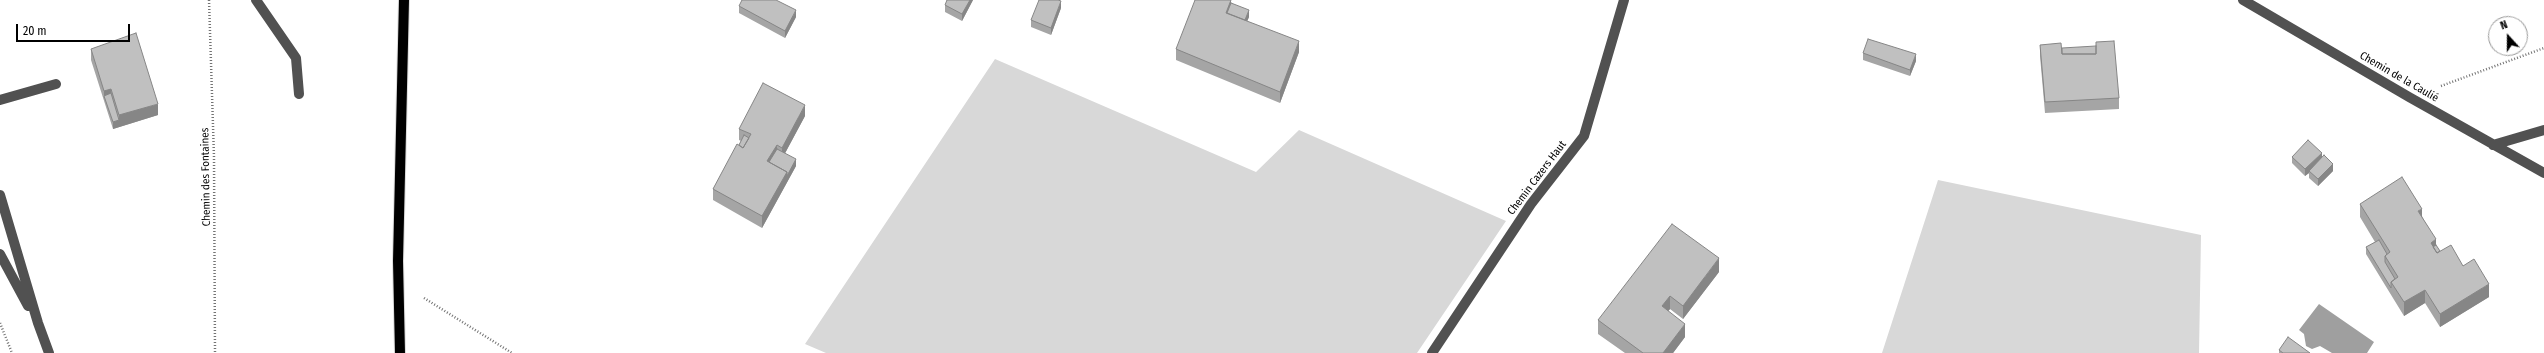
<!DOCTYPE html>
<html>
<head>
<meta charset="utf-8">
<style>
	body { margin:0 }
	#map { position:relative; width:2544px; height:353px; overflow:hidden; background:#fff; font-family:"Fira Sans Condensed",sans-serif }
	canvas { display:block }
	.north { position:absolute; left:2488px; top:16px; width:40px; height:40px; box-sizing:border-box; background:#fff; border:1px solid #999; border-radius:50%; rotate:339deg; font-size:11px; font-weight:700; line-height:16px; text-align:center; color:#000 }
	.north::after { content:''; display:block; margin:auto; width:14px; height:18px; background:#000; clip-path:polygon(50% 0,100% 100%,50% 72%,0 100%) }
	.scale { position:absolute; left:16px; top:24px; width:114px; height:18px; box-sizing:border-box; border:2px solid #000; border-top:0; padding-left:5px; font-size:12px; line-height:14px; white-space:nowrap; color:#000; -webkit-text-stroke:3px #fff; paint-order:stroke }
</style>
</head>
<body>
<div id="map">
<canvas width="2544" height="353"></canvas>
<div class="north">N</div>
<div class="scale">20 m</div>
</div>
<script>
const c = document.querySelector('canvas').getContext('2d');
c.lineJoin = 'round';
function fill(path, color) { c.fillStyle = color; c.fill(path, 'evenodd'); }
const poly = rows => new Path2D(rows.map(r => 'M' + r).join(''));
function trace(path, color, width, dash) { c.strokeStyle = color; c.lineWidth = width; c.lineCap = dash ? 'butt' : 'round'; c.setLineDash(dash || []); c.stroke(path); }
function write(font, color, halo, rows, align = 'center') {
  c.font = font + ' "Fira Sans Condensed",sans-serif'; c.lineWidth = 3; c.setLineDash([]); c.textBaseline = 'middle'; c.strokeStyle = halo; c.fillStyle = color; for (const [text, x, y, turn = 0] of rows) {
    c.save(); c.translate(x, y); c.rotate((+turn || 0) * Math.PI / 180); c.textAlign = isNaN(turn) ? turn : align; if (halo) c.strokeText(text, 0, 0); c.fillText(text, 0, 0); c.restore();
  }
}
fill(poly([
	[995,59,1256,172,1299,130,1506,221,1417,353,826,353,805,344],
	[1938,180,2201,235,2199,353,1882,353]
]), '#d8d8d8');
fill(poly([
	[2319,304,2374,342,2367,353,2332,353,2320,346,2312,349,2306,346,2304,334,2299,330]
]), '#9f9f9f');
const major = poly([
	[400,353,398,261,404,0]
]);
trace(major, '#dbdbdb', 12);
trace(poly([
	[209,0,214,157,215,353],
	[2441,86,2544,48],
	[424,298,512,353],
	[0,323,12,353]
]), '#737373', 2.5, [1, 2]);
trace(poly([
	[256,0,296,58,299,94],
	[2243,0,2409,97,2544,173],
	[0,100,56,84],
	[2493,145,2544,130],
	[0,195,38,323,49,353],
	[0,254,28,306],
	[1432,353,1531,204,1584,136,1624,0]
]), '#515151', 10);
trace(major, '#000', 10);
fill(poly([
	[973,0,962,21,945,12,945,5],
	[1231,0,1231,3,1249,17,1247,21,1299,52,1280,103,1176,60,1176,49],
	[739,6,796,17,785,38,739,13],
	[1061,8,1051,35,1031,27,1031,20],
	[2040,45,2062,48,2119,98,2119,109,2045,113,2040,56],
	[91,49,158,115,113,129,91,60],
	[1863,53,1916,61,1910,76,1863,60],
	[805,116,785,153,796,166,762,228,713,200,713,189,741,141,739,140,739,129],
	[2292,157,2322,157,2333,171,2318,186,2309,178,2309,173,2305,176,2292,163],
	[2360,204,2422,216,2436,245,2440,251,2463,266,2489,297,2440,327,2425,303,2404,316,2366,254,2366,247,2375,242,2360,217],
	[1719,272,1683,319,1670,309,1668,311,1685,337,1673,353,1625,353,1598,334,1598,320],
	[2279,350,2310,353,2279,353]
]), '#a5a5a5');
fill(poly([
	[970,0,973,0,962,21,962,14],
	[1231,0,1231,9,1228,18,1226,13],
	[1061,1,1061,8,1051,35,1051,28],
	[796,10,796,17,785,38,785,31],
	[1249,10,1249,17,1243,31,1243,24],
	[1299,41,1299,52,1280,103,1280,92],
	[1916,54,1916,61,1910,76,1910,70],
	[111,89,111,100,104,96,104,102,104,91],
	[158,104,158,115,113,129,113,122,119,120,119,115],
	[805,105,805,116,782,159,782,148],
	[777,145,777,156,771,167,767,161],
	[2322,153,2322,160,2309,171,2309,173,2305,176,2305,169],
	[796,159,796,166,762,228,762,216,787,172],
	[2333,164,2333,171,2318,186,2318,179],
	[2422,209,2422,222,2418,211],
	[2436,239,2436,252,2431,243],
	[1719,258,1719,272,1683,319,1683,306],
	[2489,284,2489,297,2440,327,2440,314],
	[2425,290,2425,303,2404,316,2404,302],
	[1670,296,1670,309,1662,319,1662,306],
	[1685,324,1685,337,1673,353,1663,353]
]), '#868686');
const building = poly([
	[742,0,776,0,796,10,785,31,739,6,742,0],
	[947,0,970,0,962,14,945,5,947,0],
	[1039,0,1058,0,1061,1,1051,28,1031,20,1039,0],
	[1195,0,1231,0,1226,13,1299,41,1280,92,1176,49,1195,0],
	[1231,3,1249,10,1245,20,1227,13,1231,3],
	[136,33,158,104,119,115,111,89,104,91,91,49,136,33],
	[1868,39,1916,54,1910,70,1863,53,1868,39],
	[2114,41,2119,98,2045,102,2040,45,2061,43,2062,54,2096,54,2096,42,2114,41],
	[2096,46,2096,54,2062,54,2062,48,2096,46],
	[763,83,805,105,782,148,777,145,767,161,787,172,762,216,713,189,737,144,743,148,751,134,739,129,763,83],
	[111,93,119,120,113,122,104,96,111,93],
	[744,135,749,138,743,148,739,145,744,135],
	[2308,140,2322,153,2305,169,2292,157,2308,140],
	[777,149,796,159,787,176,787,172,769,162,777,149],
	[2324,155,2333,164,2318,179,2309,171,2324,155],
	[2402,177,2422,209,2418,211,2436,239,2431,243,2437,253,2451,245,2463,266,2474,259,2489,284,2440,314,2425,290,2404,302,2391,282,2398,277,2385,256,2390,252,2360,204,2402,177],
	[1672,224,1719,258,1683,306,1670,296,1662,306,1685,324,1663,353,1643,353,1598,320,1672,224],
	[2379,240,2387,254,2385,256,2385,262,2395,279,2391,282,2391,288,2366,247,2379,240],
	[2436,245,2440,251,2437,253,2433,247,2436,245],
	[2288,337,2310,353,2283,353,2279,350,2288,337]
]);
fill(building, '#c0c0c0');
trace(building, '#868686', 1);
write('11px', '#000', '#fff', [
	["Chemin de la Caulié",2399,77,30],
	["Chemin des Fontaines",206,177,-91],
	["Chemin Cazers Haut",1537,178,-53]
]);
</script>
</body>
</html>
